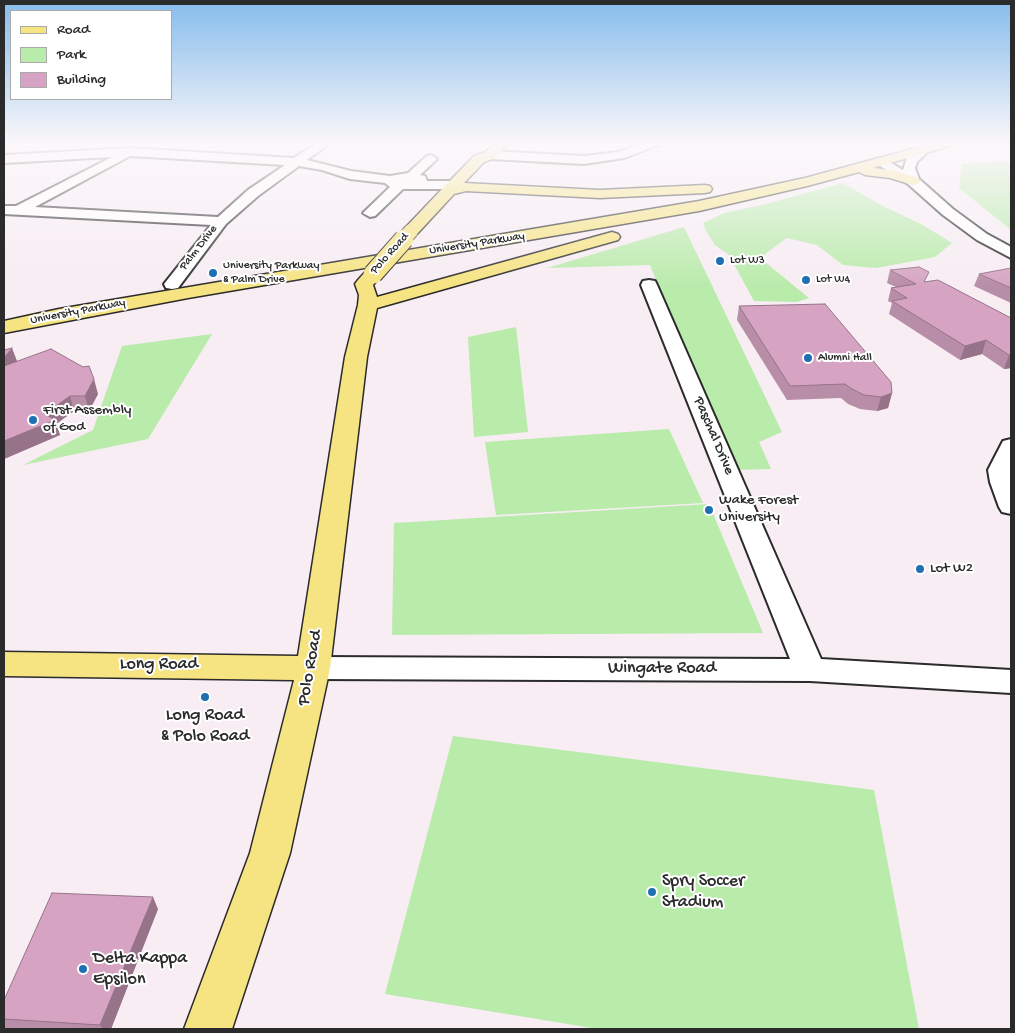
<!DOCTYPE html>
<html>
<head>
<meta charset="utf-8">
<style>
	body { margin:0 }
	#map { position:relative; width:1015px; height:1033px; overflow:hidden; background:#f7edf3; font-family:"Gochi Hand",sans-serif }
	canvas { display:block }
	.frame { position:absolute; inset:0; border:5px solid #2b2b2b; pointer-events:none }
	.legend { position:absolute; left:10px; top:10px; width:162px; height:90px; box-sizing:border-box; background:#fff; border:1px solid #aaa; margin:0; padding:6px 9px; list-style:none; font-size:15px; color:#2b2b2b }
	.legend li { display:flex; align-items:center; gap:10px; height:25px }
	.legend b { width:25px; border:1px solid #aaa }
</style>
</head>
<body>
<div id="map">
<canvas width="1015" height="1033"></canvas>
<div class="frame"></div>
<ul class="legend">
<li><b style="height:6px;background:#f6e381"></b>Road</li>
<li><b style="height:14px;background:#b9ebab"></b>Park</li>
<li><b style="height:14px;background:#d6a4c2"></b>Building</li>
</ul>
</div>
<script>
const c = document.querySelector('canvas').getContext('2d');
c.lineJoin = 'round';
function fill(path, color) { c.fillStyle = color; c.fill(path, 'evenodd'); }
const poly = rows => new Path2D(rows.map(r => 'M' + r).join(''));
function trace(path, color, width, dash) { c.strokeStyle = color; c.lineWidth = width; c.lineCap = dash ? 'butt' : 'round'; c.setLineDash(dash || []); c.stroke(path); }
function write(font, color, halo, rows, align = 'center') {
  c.font = font + ' "Gochi Hand",sans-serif'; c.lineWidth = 4; c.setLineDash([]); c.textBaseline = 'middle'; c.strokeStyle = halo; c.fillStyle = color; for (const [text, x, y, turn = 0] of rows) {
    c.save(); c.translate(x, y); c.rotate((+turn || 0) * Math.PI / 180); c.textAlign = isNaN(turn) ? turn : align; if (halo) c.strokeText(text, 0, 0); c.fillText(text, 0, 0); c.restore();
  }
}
fill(poly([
	[1004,161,1011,165,1011,230,959,188,962,164],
	[843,183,879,204,923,225,952,243,935,257,876,268,843,265,817,245,787,238,765,254,765,262,809,298,797,302,754,301,729,255,715,245,706,231,703,223,724,213,762,205],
	[684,227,782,432,759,442,771,469,733,470,650,265,547,268],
	[516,327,528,432,474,437,468,337],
	[212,334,148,439,23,465,93,430,122,346],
	[669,429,703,503,496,515,485,442],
	[709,504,763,633,392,635,394,523],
	[453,736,874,790,919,1029,598,1029,385,994]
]), '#b9ebab');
const minor = poly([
	[317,143,330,143,307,160,351,171,390,176,408,173,427,156,431,155,437,159,420,175,425,176,427,181,454,181,460,185,454,189,403,189,375,216,370,217,363,213,390,187,385,183,350,179,322,170,299,166,258,196,226,224,178,288,172,289,166,288,164,284,211,225,4,214,4,206,16,206,112,157,4,163,4,155,130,148,294,158,317,143],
	[130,156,285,165,248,190,218,217,35,207,130,156],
	[644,143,660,143,658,145,624,158,584,164,490,159,484,155,490,151,584,156,618,152,644,143],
	[926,145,932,148,917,162,915,168,919,179,953,209,987,234,1011,247,1011,258,977,240,943,215,908,184,874,162,876,159,884,159,903,170,907,158,922,146,926,145],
	[649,280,655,281,657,285,821,659,1011,670,1011,693,810,681,313,679,302,676,298,668,302,660,313,657,790,659,641,285,643,281,649,280],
	[1011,439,1011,514,1002,512,999,507,990,482,988,470,1003,441,1011,439]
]);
const major = poly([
	[496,143,509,143,495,158,484,162,464,183,600,190,705,185,710,186,712,189,710,192,705,193,600,198,466,191,454,194,417,234,405,234,403,231,405,228,443,188,474,156,485,152,496,143],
	[934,143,952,143,950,146,873,168,892,170,918,178,920,181,918,184,913,185,890,178,865,175,859,172,807,186,699,211,188,298,4,333,4,321,59,309,699,201,805,178,934,143],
	[612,232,618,234,620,237,618,240,377,308,367,357,330,668,290,853,232,1029,184,1029,250,853,294,680,4,676,4,652,298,656,345,357,358,305,359,295,355,284,358,280,367,270,373,269,379,270,382,274,373,285,377,297,612,232]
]);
trace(minor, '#2b2b2b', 4);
trace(major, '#2b2b2b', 3);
fill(minor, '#fff');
fill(major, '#f6e381');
const majorBridgeFar1 = poly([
	[403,240,411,231]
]);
const majorBridge = poly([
	[373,274,404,239]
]);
trace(majorBridgeFar1, '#2b2b2b', 16, []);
trace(majorBridge, '#2b2b2b', 21, []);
trace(majorBridgeFar1, '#f6e381', 14);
trace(majorBridge, '#f6e381', 19);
fill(poly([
	[1011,268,1011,303,974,286,979,274],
	[890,270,926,282,1011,318,1011,368,1004,369,982,354,960,360,889,314,892,303,888,301,891,288,896,287,887,283],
	[739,306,892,393,888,408,877,411,860,409,848,404,841,398,787,400,737,320],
	[4,350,17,361,98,394,89,411,74,411,56,424,60,435,4,459],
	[158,909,111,1029,4,1029,4,1000]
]), '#b88da7');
fill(poly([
	[986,340,982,354,960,360,965,346],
	[12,348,17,361,4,380,4,358],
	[1009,355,1011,355,1011,368,1004,369],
	[94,379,98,394,89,411,85,396],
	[892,393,888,408,877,411,881,397],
	[70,396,74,411,56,424,60,435,4,459,4,441],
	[153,897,158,909,111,1029,103,1029,100,1025]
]), '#967388');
const building = poly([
	[919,267,929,272,924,282,938,280,1011,318,1011,355,1009,355,986,340,965,346,892,301,907,298,891,288,916,284,890,270,919,267],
	[1011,268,1011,288,979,274,1011,268],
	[825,304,891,382,892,393,881,397,864,395,852,389,845,384,790,386,739,306,825,304],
	[12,348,4,358,4,350,12,348],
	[51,349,83,367,89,366,94,379,85,396,70,396,45,414,55,420,4,441,4,366,51,349],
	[52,893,153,897,100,1025,4,1019,4,1000,52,893]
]);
fill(building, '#d6a4c2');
trace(building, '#967388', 1);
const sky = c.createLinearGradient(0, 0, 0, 287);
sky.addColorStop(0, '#85bceb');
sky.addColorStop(0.5, '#fbf7fa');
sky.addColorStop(1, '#fbf7fa00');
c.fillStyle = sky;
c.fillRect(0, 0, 1015, 287);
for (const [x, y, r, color] of [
	[720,261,5,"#1f6fb2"],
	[213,273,5,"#1f6fb2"],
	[806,280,5,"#1f6fb2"],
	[808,358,5,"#1f6fb2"],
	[33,420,5,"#1f6fb2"],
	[709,510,5,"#1f6fb2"],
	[920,569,5,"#1f6fb2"],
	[205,697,5,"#1f6fb2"],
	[652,892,5,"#1f6fb2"],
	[83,969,5,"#1f6fb2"]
]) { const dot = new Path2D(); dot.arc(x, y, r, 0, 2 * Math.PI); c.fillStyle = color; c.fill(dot); trace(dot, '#fff', 2); }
write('12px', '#2b2b2b', '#fff', [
	["University Parkway",477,244,-9],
	["Palm Drive",199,248,-52],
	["Polo Road",390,254,-48],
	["University Parkway",78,312,-11]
]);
write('12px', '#2b2b2b', '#fff', [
	["Lot W3",730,261],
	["University Parkway",223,266],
	["& Palm Drive",223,280],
	["Lot W4",816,280],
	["Alumni Hall",818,358]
], 'left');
write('15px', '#2b2b2b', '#fff', [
	["First Assembly",43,411],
	["of God",43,428],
	["Wake Forest",719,501],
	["University",719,518],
	["Lot W2",930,569]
], 'left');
write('15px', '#2b2b2b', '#fff', [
	["Paschal Drive",713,436,67]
]);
write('18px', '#2b2b2b', '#fff', [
	["Long Road",159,665],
	["Polo Road",311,668,-80],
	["Wingate Road",662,669]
]);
write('18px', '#2b2b2b', '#fff', [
	["Long Road",205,716,"center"],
	["& Polo Road",205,737,"center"],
	["Spry Soccer",662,882],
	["Stadium",662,903],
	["Delta Kappa",93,959],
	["Epsilon",93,980]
], 'left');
</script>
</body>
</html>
